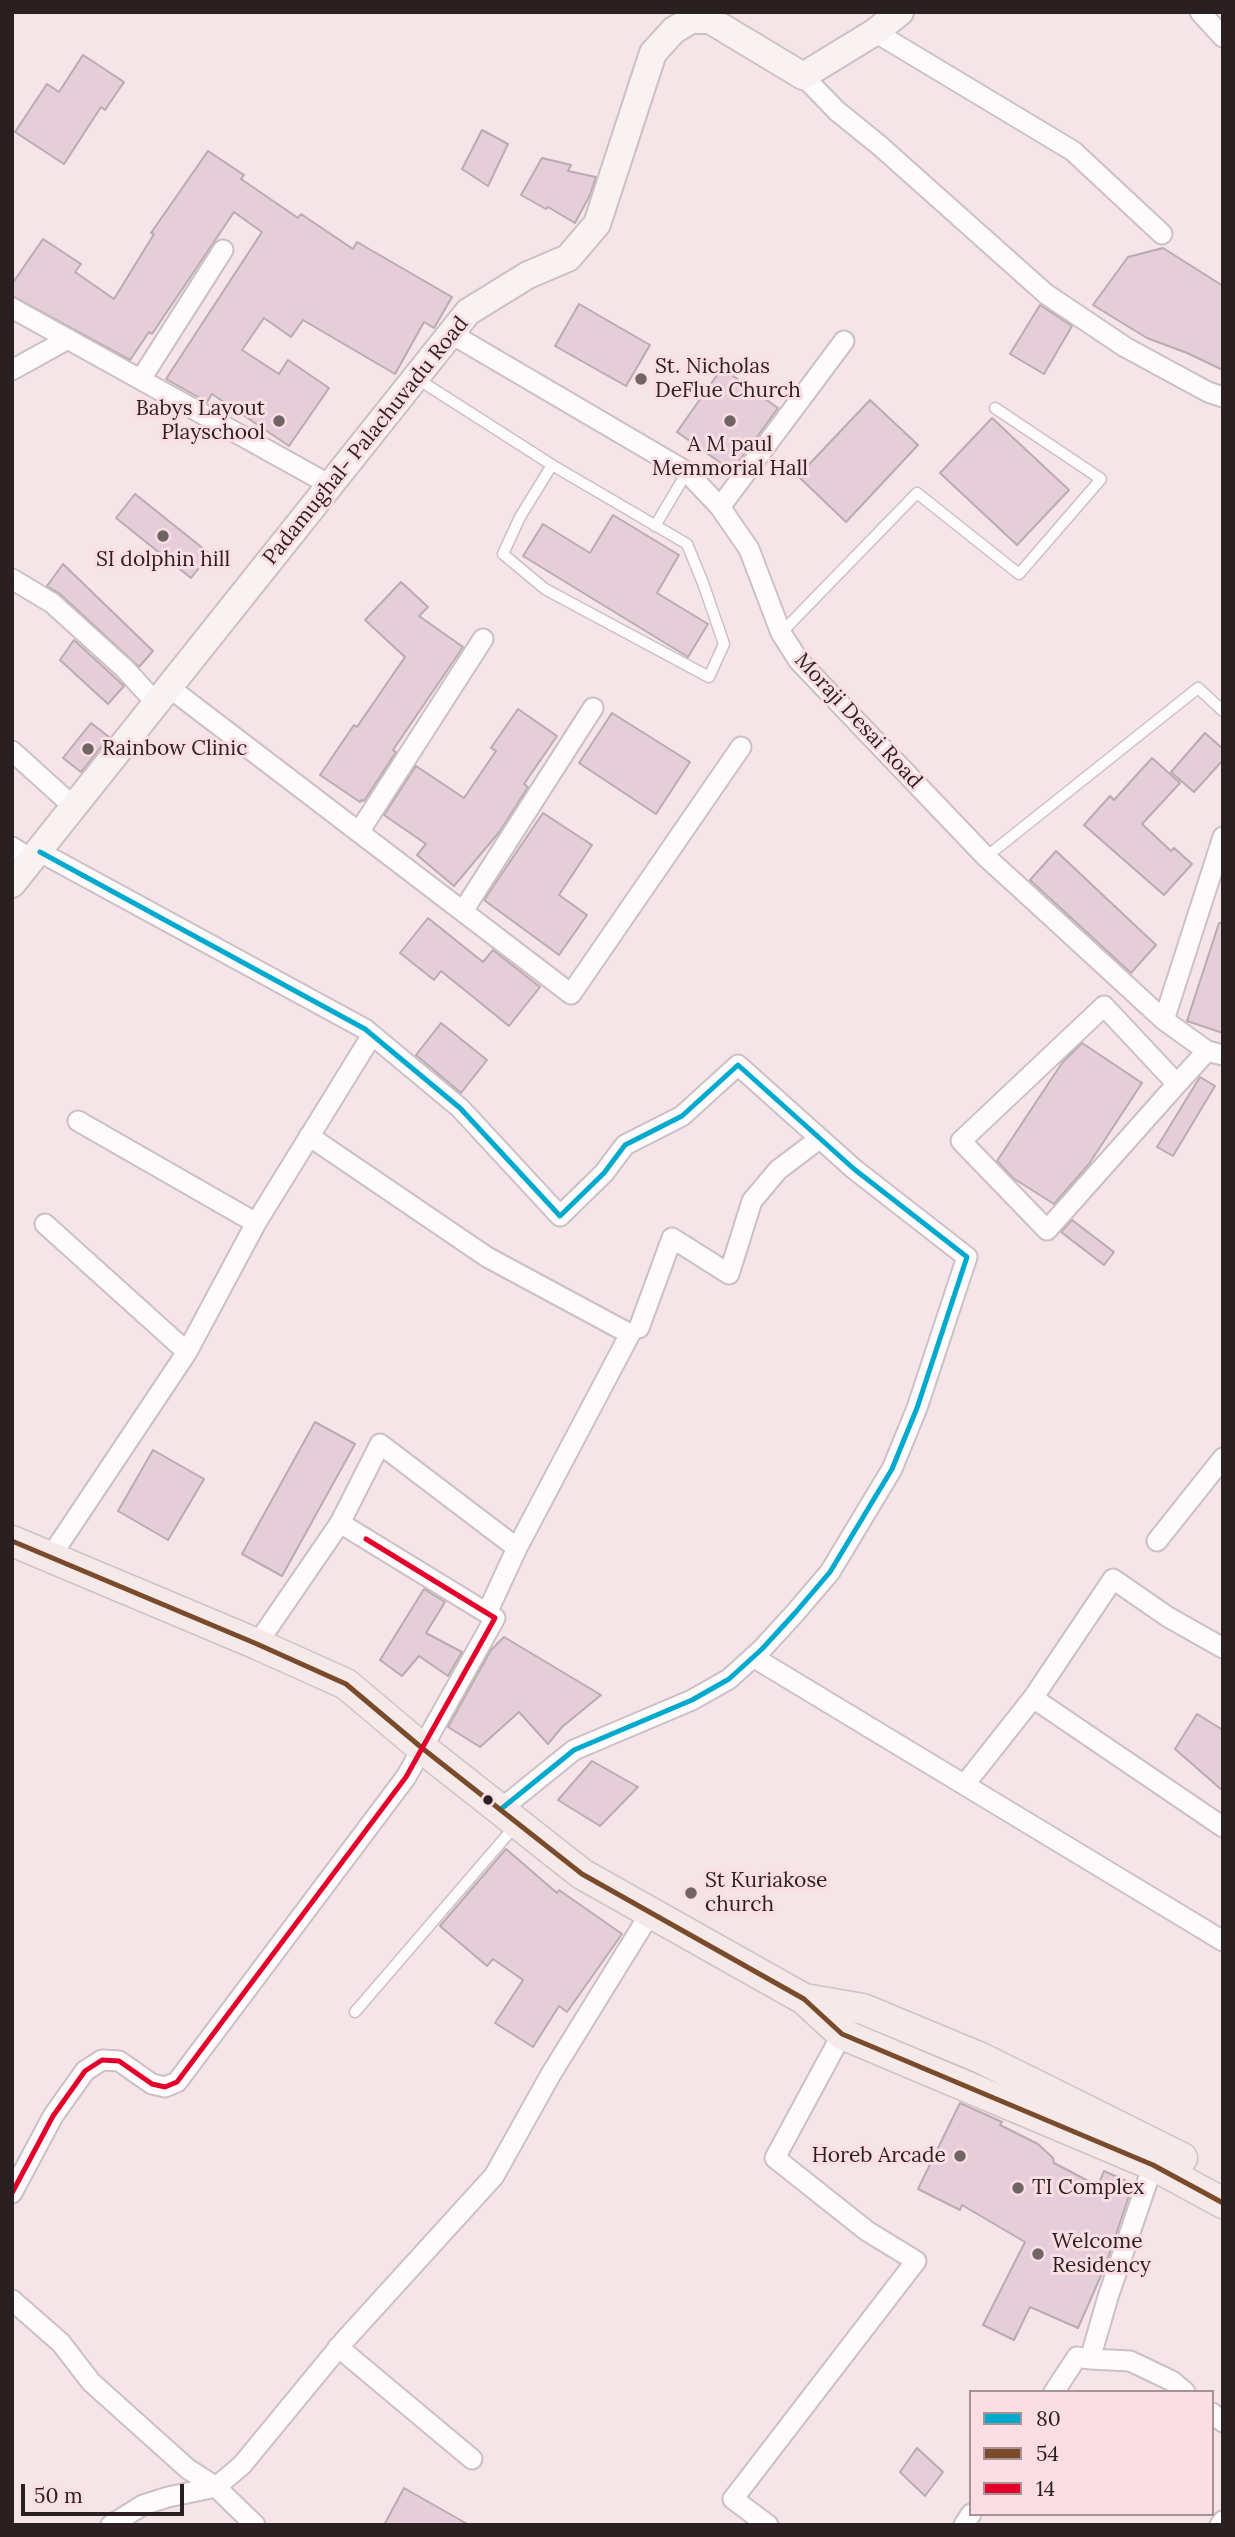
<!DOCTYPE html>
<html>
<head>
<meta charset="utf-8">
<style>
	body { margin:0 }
	#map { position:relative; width:1235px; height:2537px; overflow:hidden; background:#f5e4e8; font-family:Lora,serif }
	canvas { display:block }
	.frame { position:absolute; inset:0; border:14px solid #2a1f21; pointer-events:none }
	.legend { position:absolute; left:969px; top:2390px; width:245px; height:126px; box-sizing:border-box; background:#fbdee4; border:2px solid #a79296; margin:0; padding:9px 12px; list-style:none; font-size:21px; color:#2a1f21 }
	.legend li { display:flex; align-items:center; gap:14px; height:35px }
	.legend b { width:35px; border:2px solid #a79296 }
	.scale { position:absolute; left:21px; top:2484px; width:163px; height:32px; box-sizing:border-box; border:4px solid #2a1f21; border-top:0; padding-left:9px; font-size:21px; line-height:24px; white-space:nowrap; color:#2a1f21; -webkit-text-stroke:5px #fbdee4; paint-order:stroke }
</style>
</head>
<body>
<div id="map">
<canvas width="1235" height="2537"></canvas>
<div class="frame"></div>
<ul class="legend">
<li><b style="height:9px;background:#00a9ce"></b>80</li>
<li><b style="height:9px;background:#7a4b2a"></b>54</li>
<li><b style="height:9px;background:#e4002b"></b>14</li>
</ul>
<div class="scale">50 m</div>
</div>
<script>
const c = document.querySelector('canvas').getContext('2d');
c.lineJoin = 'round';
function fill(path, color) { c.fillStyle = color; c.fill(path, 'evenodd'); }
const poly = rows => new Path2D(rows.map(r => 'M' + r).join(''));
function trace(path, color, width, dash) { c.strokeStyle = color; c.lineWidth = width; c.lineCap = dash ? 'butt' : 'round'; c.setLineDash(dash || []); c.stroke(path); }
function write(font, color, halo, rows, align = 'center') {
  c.font = font + ' Lora,serif'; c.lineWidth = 6; c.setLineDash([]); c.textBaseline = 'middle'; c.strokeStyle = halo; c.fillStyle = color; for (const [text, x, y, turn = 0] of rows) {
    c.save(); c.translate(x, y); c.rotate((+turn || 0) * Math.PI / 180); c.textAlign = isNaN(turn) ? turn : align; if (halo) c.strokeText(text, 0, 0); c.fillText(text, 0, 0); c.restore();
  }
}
const building = poly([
	[83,55,124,82,105,110,101,107,64,164,15,132,47,84,59,92,83,55],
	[482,130,508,144,488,186,462,169,482,130],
	[208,151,244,175,241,179,298,218,301,214,353,249,357,242,452,297,434,328,424,322,395,374,303,320,291,337,264,318,242,350,279,374,288,360,329,388,289,446,212,394,207,402,166,379,262,232,234,212,152,334,149,332,130,360,12,296,12,284,43,239,81,264,75,272,114,299,154,234,151,233,208,151],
	[542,158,571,165,568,171,596,177,590,195,575,223,548,207,546,209,521,195,542,158],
	[1163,248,1223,286,1223,370,1187,353,1147,338,1093,305,1128,257,1163,248],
	[579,304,650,345,626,386,555,346,579,304],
	[1040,305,1072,326,1044,374,1010,354,1040,305],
	[722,368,778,408,732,471,677,432,722,368],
	[870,400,918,445,846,522,798,476,870,400],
	[992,418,1069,490,1017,545,940,473,992,418],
	[135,494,210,554,191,578,116,518,135,494],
	[613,515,679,555,657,593,708,624,688,657,523,556,543,524,590,553,613,515],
	[63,564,153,651,139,667,60,594,47,586,63,564],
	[401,582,428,607,419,616,463,647,393,750,396,752,364,801,362,800,360,802,320,775,354,725,357,727,405,657,365,620,401,582],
	[74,640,124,686,108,704,60,660,74,640],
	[518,709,557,736,524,784,528,787,500,831,454,886,417,855,426,844,384,815,416,766,464,798,496,751,491,748,518,709],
	[612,713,690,762,656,814,579,763,612,713],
	[91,723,109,737,81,772,63,758,91,723],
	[1205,733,1223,749,1223,760,1194,792,1171,772,1205,733],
	[1152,758,1180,783,1142,824,1171,851,1174,848,1192,864,1164,895,1084,825,1110,796,1114,800,1152,758],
	[543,813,592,845,559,895,587,915,559,955,484,900,543,813],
	[1056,851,1156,945,1131,973,1030,880,1056,851],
	[428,918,483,962,493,950,540,987,509,1026,441,971,434,980,400,953,428,918],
	[1219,923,1223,923,1223,1033,1187,1021,1219,923],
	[441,1023,487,1060,461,1093,416,1055,441,1023],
	[1082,1043,1142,1083,1089,1164,1054,1204,1013,1178,997,1161,1062,1063,1082,1043],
	[1200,1077,1215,1086,1173,1156,1157,1147,1200,1077],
	[1072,1220,1114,1252,1104,1265,1061,1232,1072,1220],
	[315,1422,355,1444,282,1576,242,1554,315,1422],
	[153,1450,204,1479,168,1540,118,1511,153,1450],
	[424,1589,445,1602,426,1633,462,1652,448,1676,419,1656,402,1676,380,1660,424,1589],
	[504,1637,601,1695,562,1727,548,1744,519,1712,480,1747,448,1727,491,1650,504,1637],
	[1197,1714,1223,1730,1223,1791,1175,1749,1197,1714],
	[592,1761,638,1787,600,1826,558,1800,592,1761],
	[506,1849,557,1893,559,1890,622,1934,567,2012,559,2006,533,2047,495,2023,523,1980,493,1959,487,1966,440,1926,506,1849],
	[960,2103,1002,2122,1000,2125,1038,2144,1053,2158,1054,2163,1098,2186,1104,2171,1133,2184,1106,2264,1078,2328,1030,2307,1014,2340,983,2325,1025,2242,962,2205,960,2210,918,2189,960,2103],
	[917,2448,943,2472,925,2496,900,2472,917,2448],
	[404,2488,469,2525,384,2525,404,2488]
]);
fill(building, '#e5cdda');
trace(building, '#b8acb1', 2);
const lane = poly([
	[416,378,552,465,520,517,503,554,545,589,709,677,724,644,703,583,687,544,552,465],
	[655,526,687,472],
	[781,633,917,493,1019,574,1101,479,995,408],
	[986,857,1198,688,1223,711],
	[355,2012,515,1826]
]);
const street = poly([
	[1200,12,1223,37],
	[875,32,1073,151,1162,234],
	[803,76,837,111,879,145,1046,294,1125,347,1208,392,1223,397],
	[12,308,330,485],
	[450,333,687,472,720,507,749,549,781,633,799,661,986,857,1018,886,1164,1020,1207,1051,1223,1055],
	[12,370,68,339],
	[141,379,223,250],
	[720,507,844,341],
	[12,579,52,603,125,669,157,704],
	[170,688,571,994,741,747],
	[12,751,75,808],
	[359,832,483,639],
	[12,847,33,860],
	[40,852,365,1029,460,1108,560,1216,604,1173,625,1145,682,1116,738,1065,854,1169,967,1257,917,1408,892,1469,830,1572,795,1613,762,1649,729,1679,692,1700,574,1750,501,1809],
	[463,911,593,708],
	[1164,1020,1223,837],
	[1177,1084,1104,1006,961,1141,1047,1230,1177,1084,1207,1051],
	[78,1121,256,1223],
	[45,1224,187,1352],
	[639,1328,672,1238,729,1274,752,1201,778,1170,819,1139],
	[1157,1541,1223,1458],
	[51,1556,187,1352,256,1223,372,1035],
	[487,1613,517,1548],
	[257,1644,340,1523,380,1444,517,1548,630,1334,487,1257,309,1136],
	[753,1657,1223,1941],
	[1033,1698,1113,1579,1168,1617,1223,1648],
	[965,1784,1033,1698,1223,1827],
	[12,2193,53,2116,85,2071,102,2060,119,2061,152,2084,165,2087,177,2082,406,1777,495,1618,340,1523],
	[12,2300,61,2343,91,2382,188,2469,216,2487,255,2525],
	[338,2347,472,2459],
	[1090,2359,1130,2361,1172,2381,1185,2392],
	[1054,2392,1077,2357,1090,2359,1108,2297,1153,2165],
	[1212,2413,1223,2422],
	[111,2525,143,2505,168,2497,216,2487,242,2465,344,2341,494,2176,551,2074,651,1912],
	[768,2525,733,2499,916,2261,867,2231,775,2158,842,2034],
	[964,2525,971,2514],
	[1220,2525,1223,2521]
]);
const secondary = poly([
	[12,884,468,312,528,275,568,258,597,224,653,53,674,30,691,20,710,20,803,76,875,32,900,12]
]);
const primary = poly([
	[12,1541,257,1644,346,1684,422,1748,582,1874,804,1999,842,2034,1153,2165,1223,2203],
	[804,1999,863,2009,981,2058,1182,2158]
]);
trace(lane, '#cdc0c3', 13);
trace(street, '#cdc0c3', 23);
trace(secondary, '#cdc0c3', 30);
trace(primary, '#ccc4c6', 33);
trace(lane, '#fefbfc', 10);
trace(street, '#fefbfc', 19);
trace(secondary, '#f9f2f2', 26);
trace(primary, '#f5eae9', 30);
trace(poly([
	[40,852,365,1029,460,1108,560,1216,604,1173,625,1145,682,1116,738,1065,854,1169,967,1257,917,1408,892,1469,830,1572,795,1613,762,1649,729,1679,692,1700,574,1750,501,1809]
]), '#00a9ce', 5);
trace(poly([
	[12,1541,257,1644,346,1684,422,1748,582,1874,804,1999,842,2034,1153,2165,1223,2203]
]), '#7a4b2a', 5);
trace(poly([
	[12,2193,53,2116,85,2071,102,2060,119,2061,152,2084,165,2087,177,2082,406,1777,495,1618,366,1539]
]), '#e4002b', 5);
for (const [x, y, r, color] of [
	[641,379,7,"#716467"],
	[279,421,7,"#716467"],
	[730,421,7,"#716467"],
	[163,536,7,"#716467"],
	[88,749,7,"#716467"],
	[488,1800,6,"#2a1f21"],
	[691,1893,7,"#716467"],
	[960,2156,7,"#716467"],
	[1018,2188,7,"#716467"],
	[1038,2254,7,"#716467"]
]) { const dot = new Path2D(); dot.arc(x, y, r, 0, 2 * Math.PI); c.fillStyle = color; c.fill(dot); trace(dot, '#fbdee4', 2.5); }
write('21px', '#2a1f21', '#fbdee4', [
	["St. Nicholas",655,367],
	["DeFlue Church",655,391],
	["Babys Layout",265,409,"right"],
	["Playschool",265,433,"right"],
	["A M paul",730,445,"center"],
	["Memmorial Hall",730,469,"center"],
	["SI dolphin hill",163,560,"center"],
	["Rainbow Clinic",102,749],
	["St Kuriakose",705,1881],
	["church",705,1905],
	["Horeb Arcade",946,2156,"right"],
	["TI Complex",1032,2188],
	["Welcome",1052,2242],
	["Residency",1052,2266]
], 'left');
write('21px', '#2a1f21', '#fbdee4', [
	["Padamughal- Palachuvadu Road",366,441,-51],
	["Moraji Desai Road",858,721,47]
]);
</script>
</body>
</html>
